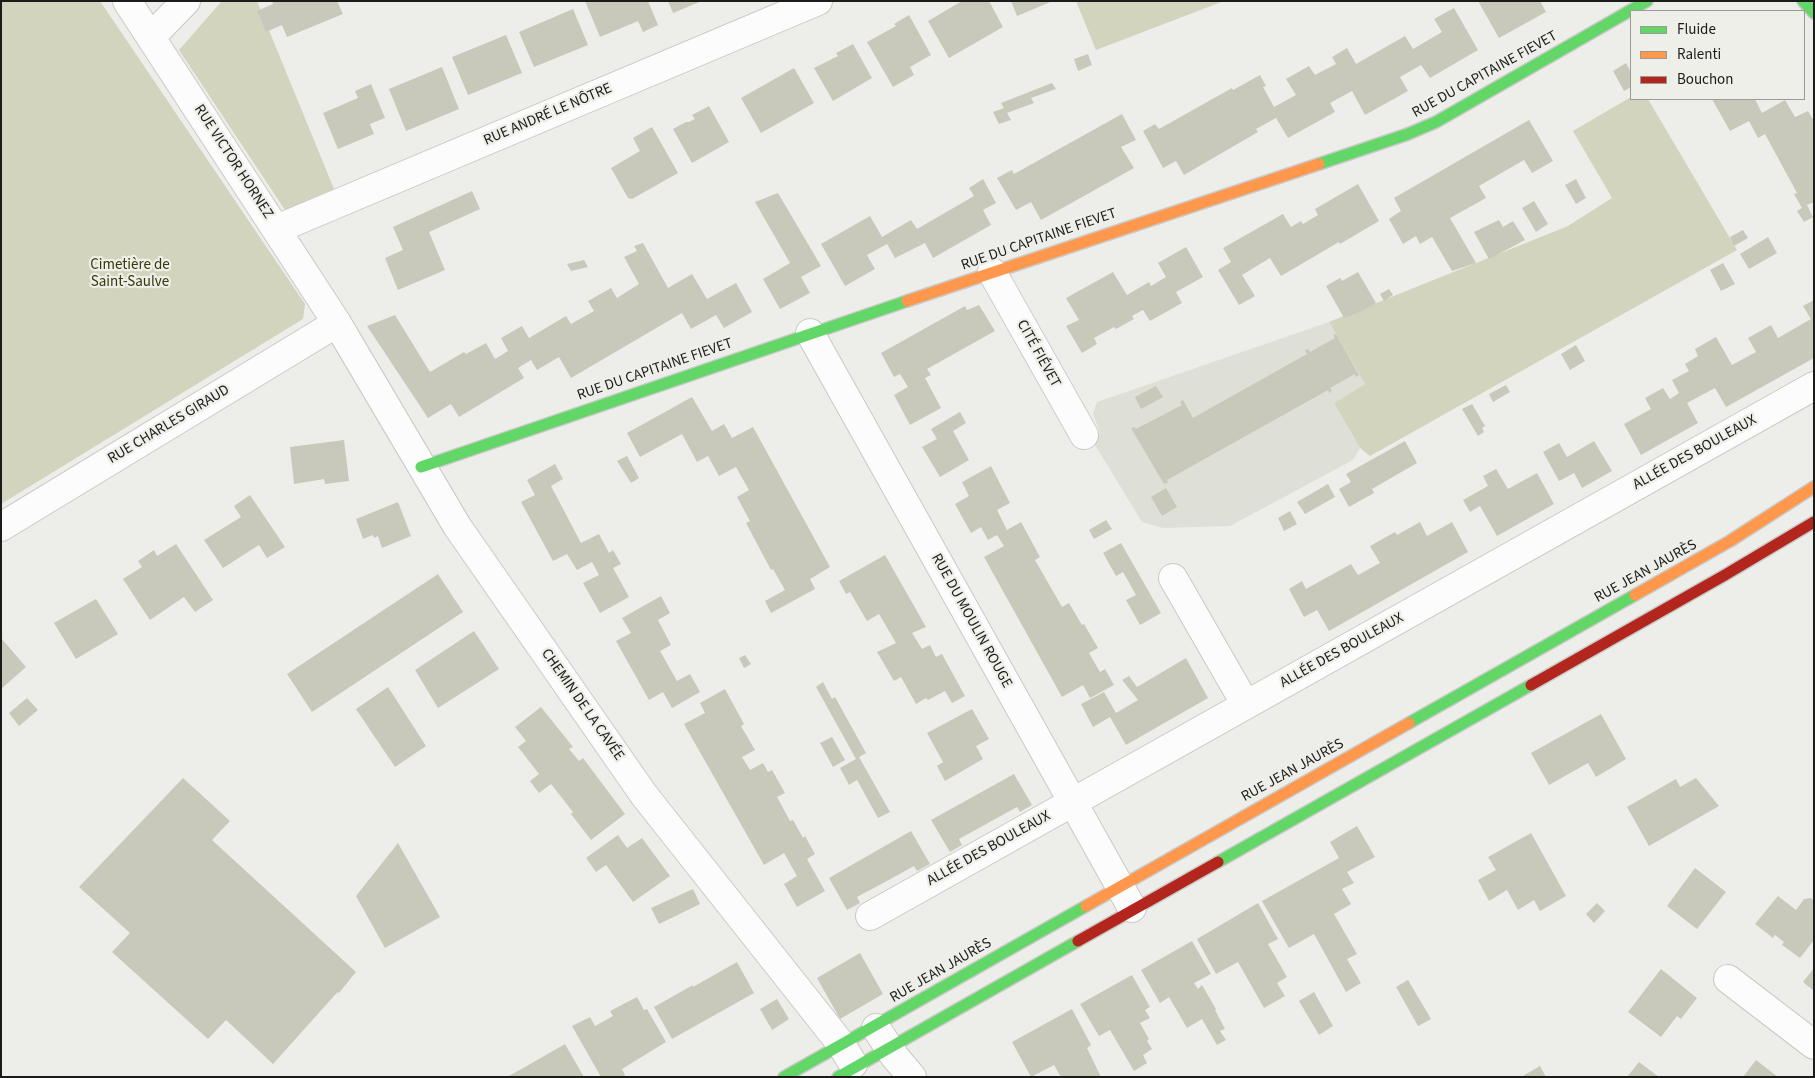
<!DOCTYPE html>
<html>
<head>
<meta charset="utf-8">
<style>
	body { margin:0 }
	#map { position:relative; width:1815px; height:1078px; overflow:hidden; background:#edeeea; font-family:"Source Sans 3",sans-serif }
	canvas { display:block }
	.frame { position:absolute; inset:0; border:2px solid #1b1b19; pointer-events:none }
	.legend { position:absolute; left:1630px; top:10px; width:175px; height:90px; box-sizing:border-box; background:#eeefe9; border:1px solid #9a9a96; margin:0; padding:6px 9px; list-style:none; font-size:15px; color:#1b1b19 }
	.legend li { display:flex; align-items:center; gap:10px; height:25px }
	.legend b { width:25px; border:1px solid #9a9a96 }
</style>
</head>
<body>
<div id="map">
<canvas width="1815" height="1078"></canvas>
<div class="frame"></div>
<ul class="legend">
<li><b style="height:6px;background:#63d668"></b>Fluide</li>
<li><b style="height:6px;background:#ff974d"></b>Ralenti</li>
<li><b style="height:6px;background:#b3261e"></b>Bouchon</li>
</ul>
</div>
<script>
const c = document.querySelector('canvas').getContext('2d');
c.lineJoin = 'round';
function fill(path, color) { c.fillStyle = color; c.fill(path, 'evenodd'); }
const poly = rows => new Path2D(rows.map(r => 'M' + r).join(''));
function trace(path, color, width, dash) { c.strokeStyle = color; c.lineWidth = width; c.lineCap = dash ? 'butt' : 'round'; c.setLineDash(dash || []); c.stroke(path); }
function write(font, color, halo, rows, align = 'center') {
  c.font = font + ' "Source Sans 3",sans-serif'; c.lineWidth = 4.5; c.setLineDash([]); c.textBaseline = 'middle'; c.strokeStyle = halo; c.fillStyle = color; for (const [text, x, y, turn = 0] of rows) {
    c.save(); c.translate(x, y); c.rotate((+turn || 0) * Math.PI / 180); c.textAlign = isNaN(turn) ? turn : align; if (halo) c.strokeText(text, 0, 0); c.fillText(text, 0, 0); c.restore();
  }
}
fill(poly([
	[1329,322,1365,384,1334,403,1360,448,1353,460,1230,526,1163,528,1142,522,1092,440,1100,433,1093,413,1097,402]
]), '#dedfd6');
fill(poly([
	[1,1,100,1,305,304,303,319,1,504],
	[222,1,257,1,334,189,285,210,179,50],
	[1076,1,1224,1,1096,50],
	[1631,97,1631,99,1648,99,1737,250,1370,456,1360,448,1334,403,1365,384,1329,322,1568,226,1612,198,1573,131]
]), '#d2d4bd');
fill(poly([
	[272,1,337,1,343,14,287,37,282,25,266,32,257,11,273,4],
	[585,1,648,1,658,25,643,32,638,21,600,37],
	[668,1,702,1,673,13],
	[962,1,989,1,1003,27,949,58,928,21],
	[1011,1,1053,1,1017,16],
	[1478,1,1540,1,1546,12,1499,38],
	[1454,8,1478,50,1430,78,1421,65,1400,77,1408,91,1365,115,1352,91,1330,103,1335,112,1288,138,1276,118,1256,129,1258,132,1184,175,1176,161,1163,168,1143,131,1155,124,1159,129,1232,88,1233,90,1260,75,1266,86,1263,87,1274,107,1296,95,1286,79,1309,66,1315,75,1336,64,1332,57,1347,48,1356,64,1405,36,1413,49,1442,32,1434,19],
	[573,9,588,45,534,67,519,32],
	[909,15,931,55,910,67,914,75,893,87,867,42,896,26,894,24],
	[506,35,522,73,468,95,452,57],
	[853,44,872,78,833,101,814,68,838,56,836,53],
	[1088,54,1092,65,1078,71,1074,59],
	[1626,63,1631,72,1631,87,1624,91,1613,71],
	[442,67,459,109,406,131,389,89],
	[794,68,814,103,761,133,741,98],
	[1052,83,1056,89,1031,98,1034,103,1007,113,1011,120,999,124,993,112,1004,108,1001,103],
	[371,84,385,118,370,124,374,134,338,149,323,113,358,98,355,91],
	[1712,99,1755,99,1762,113,1785,100,1795,117,1808,111,1814,121,1814,202,1807,205,1813,217,1804,222,1797,211,1802,208,1794,194,1797,193,1765,134,1758,138,1749,121,1730,131],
	[709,106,729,142,692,163,673,129,686,122,689,122,695,119,692,115],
	[1122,114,1136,140,1121,147,1134,168,1041,220,1031,202,1016,210,997,178,1012,170,1014,174],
	[1529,120,1553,161,1532,173,1524,160,1479,186,1486,198,1450,218,1476,263,1452,271,1432,237,1420,244,1416,236,1403,244,1389,219,1401,211,1394,198],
	[652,127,678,173,632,199,628,198,611,168,640,151,633,138],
	[983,179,996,203,983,210,991,225,933,258,925,243,895,258,887,244,867,255,875,269,845,286,821,244,870,216,882,237,911,220,917,229,974,196,969,188],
	[1576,179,1586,198,1576,204,1565,185],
	[1358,184,1379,221,1340,244,1339,242,1281,276,1270,258,1242,275,1255,296,1239,305,1218,270,1231,262,1223,248,1283,214,1291,227,1301,221,1303,224,1318,215,1315,209],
	[472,191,480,209,429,232,445,270,398,290,385,258,403,250,393,227],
	[778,193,821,266,801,277,810,293,780,309,763,279,790,263,755,202],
	[1534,201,1548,224,1536,232,1522,208],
	[1499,220,1503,227,1513,221,1525,240,1489,259,1474,232],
	[1743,230,1748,238,1734,246,1730,237],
	[1768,237,1777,253,1749,269,1740,254],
	[643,243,668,288,692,274,707,299,736,283,752,312,724,328,716,315,691,329,682,313,571,378,559,357,537,370,531,360,518,368,524,378,459,417,451,404,428,418,367,326,395,315,430,372,464,352,466,354,486,343,495,359,508,351,501,338,522,326,529,338,566,316,571,324,594,311,588,301,611,288,617,298,639,284,624,257,637,251,634,246],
	[1186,247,1203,277,1176,292,1182,303,1150,321,1143,310,1132,316,1134,319,1116,329,1114,327,1094,338,1097,344,1082,353,1066,326,1079,320,1066,298,1113,272,1127,295,1149,282,1151,286,1166,277,1158,263],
	[584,260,588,267,571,271,567,264],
	[1723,263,1735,284,1721,291,1710,270],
	[1358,272,1376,303,1360,312,1344,318,1326,286,1340,278,1342,281],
	[1389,289,1393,295,1384,301,1380,294],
	[1814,300,1814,358,1726,407,1715,388,1687,403,1698,423,1641,455,1624,424,1651,409,1645,398,1663,388,1670,399,1679,393,1672,380,1689,371,1685,364,1698,356,1695,349,1716,337,1732,365,1756,352,1748,338,1771,325,1778,338,1811,319,1803,306],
	[979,305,995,331,927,369,931,375,925,378,941,408,910,425,894,395,908,387,900,374,894,377,881,353,965,306,967,310],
	[1336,334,1359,375,1356,377,1355,374,1330,388,1332,391,1329,393,1328,390,1167,480,1168,483,1164,484,1131,428,1135,427,1136,429,1182,405,1180,402,1183,400,1193,418,1307,354,1305,350,1308,349,1310,352,1335,338,1333,335],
	[1576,345,1585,361,1570,370,1561,354],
	[1506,385,1510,392,1493,402,1489,394],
	[1156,386,1163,397,1141,409,1135,397],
	[692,397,712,431,724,424,732,438,753,427,830,567,810,579,815,589,771,613,765,601,785,590,773,569,771,570,746,523,750,521,737,497,749,490,736,467,719,476,708,456,697,462,682,434,640,457,627,433],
	[1472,404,1485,426,1482,428,1484,432,1478,436,1462,409],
	[960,412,966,423,953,431,969,460,940,477,922,447,937,439,931,429],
	[344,440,349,481,325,484,324,479,294,484,290,447],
	[1405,441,1417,463,1372,489,1374,493,1349,507,1339,489,1351,482,1346,474],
	[1594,441,1612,471,1582,488,1574,473,1559,481,1543,452,1559,443,1567,457],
	[627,456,639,478,631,483,617,461],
	[555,464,563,479,551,486,581,543,599,534,609,553,613,550,621,564,613,568,629,597,600,613,583,583,599,575,592,562,577,570,567,554,553,561,521,502,535,495,527,480],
	[991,466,1010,503,997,510,1007,530,1021,522,1040,557,1035,560,1062,607,1069,603,1082,625,1084,624,1098,648,1089,653,1100,672,1105,669,1114,685,1090,698,1083,685,1062,697,984,557,1004,546,997,535,988,540,981,527,971,533,955,504,969,496,962,482],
	[1496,469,1508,489,1537,473,1554,504,1497,536,1480,506,1470,512,1463,500,1488,486,1483,476],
	[1328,484,1335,497,1305,514,1297,502],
	[1166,488,1177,507,1162,516,1151,497],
	[250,495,285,547,267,558,259,545,223,568,204,540,241,517,234,506],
	[398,502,411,536,382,548,378,536,374,538,373,535,363,539,356,519],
	[1290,511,1297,524,1284,531,1278,518],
	[1106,520,1112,529,1094,539,1089,530],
	[1420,522,1427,536,1452,522,1468,552,1329,631,1317,610,1304,617,1289,589,1302,581,1306,589,1351,564,1358,575,1380,563,1370,546,1395,532,1397,535],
	[1121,543,1161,613,1140,625,1126,600,1136,595,1123,572,1116,576,1103,553],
	[176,544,213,600,195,612,184,597,150,620,123,579,142,567,138,561,154,550,157,556],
	[885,555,926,627,912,633,922,649,930,645,936,657,942,654,965,696,952,703,945,691,928,700,926,698,916,704,901,677,894,681,877,652,896,643,879,614,867,621,850,592,846,594,839,581],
	[438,574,463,612,312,712,287,674],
	[661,596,670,613,658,620,671,645,660,651,677,681,690,674,700,692,672,708,663,692,649,700,616,641,631,633,622,618],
	[96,599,118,634,76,659,54,623],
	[474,631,499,669,438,708,415,670],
	[1,638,26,667,1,689],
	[745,655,751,664,744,668,739,658],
	[1186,658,1208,698,1126,745,1110,717,1093,727,1081,704,1104,692,1116,713,1138,700,1122,680,1129,676,1137,687],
	[823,682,832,699,835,697,866,753,859,757,890,812,878,818,857,780,849,785,840,768,856,759,816,687],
	[388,687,426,746,395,767,356,709],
	[725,689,744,724,741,726,755,750,742,757,750,770,763,763,768,772,772,770,785,793,777,797,790,821,793,820,803,838,805,836,815,854,807,859,825,891,797,907,784,884,797,876,784,853,764,865,684,724,705,713,700,703],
	[27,698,38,710,19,726,9,713],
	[541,707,573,747,569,749,579,761,583,758,625,814,591,840,571,814,573,812,551,784,539,793,530,781,539,774,518,747,526,741,515,727],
	[972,709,989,739,976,746,983,759,945,781,937,766,943,762,927,733],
	[1601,714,1626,759,1596,777,1588,763,1549,785,1531,753],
	[832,737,845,760,833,767,820,743],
	[1014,774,1032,805,1020,812,1017,807,959,839,962,845,950,852,931,820],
	[183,778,230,821,212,840,356,972,339,993,338,992,334,996,273,1064,226,1020,208,1039,112,952,130,933,79,887],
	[1696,778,1719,806,1649,846,1627,807,1676,779,1680,787],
	[1357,826,1375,857,1347,872,1354,883,1342,889,1351,904,1334,914,1357,954,1347,959,1361,983,1346,992,1314,934,1289,948,1262,901,1339,858,1330,842],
	[911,831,930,864,917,871,914,866,885,882,857,897,860,903,847,910,829,878],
	[1531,833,1566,896,1540,911,1534,900,1518,910,1507,890,1489,901,1478,880,1496,870,1488,857],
	[618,835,627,848,642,838,670,876,633,902,606,865,596,872,586,858],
	[398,843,440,917,385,948,356,896],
	[1695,868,1726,892,1697,929,1667,906],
	[693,889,700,904,659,924,651,908],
	[1778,896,1796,910,1804,899,1811,898,1814,901,1814,940,1800,958,1782,945,1784,942,1775,935,1773,938,1755,924],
	[1258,903,1278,939,1268,944,1287,977,1277,983,1285,996,1264,1008,1238,962,1216,974,1197,939],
	[1597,903,1605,911,1594,923,1586,914],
	[1192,941,1211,974,1194,983,1198,989,1202,985,1216,1009,1215,1010,1225,1029,1220,1031,1226,1040,1217,1045,1202,1019,1187,1028,1169,997,1160,1003,1141,970],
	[860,953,883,994,840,1019,817,978],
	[737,962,754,993,672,1039,654,1007,693,985,693,987],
	[1814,968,1814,991,1803,982],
	[1661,969,1697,998,1681,1019,1677,1016,1661,1037,1628,1012],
	[1132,975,1150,1007,1145,1010,1150,1018,1140,1023,1149,1039,1147,1041,1152,1049,1143,1055,1147,1063,1134,1071,1110,1030,1099,1036,1080,1004],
	[1408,980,1431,1019,1418,1026,1396,987],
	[1314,992,1333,1026,1319,1035,1299,1001],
	[637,997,644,1010,647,1009,666,1042,622,1069,625,1075,622,1077,601,1077,572,1026,590,1017,595,1026,613,1016,610,1011],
	[777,999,789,1019,772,1030,760,1009],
	[1072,1009,1091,1045,1087,1048,1101,1077,1061,1077,1054,1065,1031,1077,1012,1042],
	[565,1044,584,1077,507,1077,525,1067],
	[1756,1060,1778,1077,1743,1077],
	[1639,1062,1659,1077,1627,1077],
	[1540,1066,1546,1077,1521,1077]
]), '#c8c9bb');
const street = poly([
	[127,1,337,323,457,526,644,795,841,1044,853,1064],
	[151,37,186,1],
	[277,229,818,1],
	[992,272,1084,435],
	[810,333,1132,908],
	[1,527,337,323],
	[1173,578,1246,705],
	[870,916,1814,386],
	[1728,979,1814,1045],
	[876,1028,895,1057,912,1077]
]);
const fast = poly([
	[1803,1,1814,13],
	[1319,164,1408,134,1436,122,1647,1],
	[421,467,907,301],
	[1409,723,1635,595],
	[1218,862,1531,685],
	[784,1077,1086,906],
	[838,1077,1078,941]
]);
const slow = poly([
	[907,301,1319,164],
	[1635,595,1730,541,1814,487],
	[1086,906,1409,723]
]);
const jam = poly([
	[1531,685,1725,575,1814,522],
	[1078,941,1218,862]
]);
trace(street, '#c9cac7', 30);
trace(fast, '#c9cac7', 14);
trace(slow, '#c9cac7', 14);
trace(jam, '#c9cac7', 14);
trace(street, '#fcfcfc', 28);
trace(fast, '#63d668', 11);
trace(slow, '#ff974d', 11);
trace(jam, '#b3261e', 11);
write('15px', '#1b1b19', '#eeefe9', [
	["RUE DU CAPITAINE FIEVET",1485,75,-29],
	["RUE ANDRÉ LE NÔTRE",548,115,-23],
	["RUE VICTOR HORNEZ",233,162,57],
	["RUE DU CAPITAINE FIEVET",1039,240,-19],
	["CITÉ FIÉVET",1038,354,61],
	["RUE DU CAPITAINE FIEVET",655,370,-19],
	["RUE CHARLES GIRAUD",169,425,-31],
	["ALLÉE DES BOULEAUX",1695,453,-29],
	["RUE JEAN JAURÈS",1646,572,-29],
	["RUE DU MOULIN ROUGE",971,621,61],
	["ALLÉE DES BOULEAUX",1342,651,-29],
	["CHEMIN DE LA CAVÉE",582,705,55],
	["RUE JEAN JAURÈS",1293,771,-29],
	["ALLÉE DES BOULEAUX",989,849,-29],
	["RUE JEAN JAURÈS",941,971,-30]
]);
write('15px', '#363806', '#eeefe9', [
	["Cimetière de",130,266],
	["Saint-Saulve",130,283]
]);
</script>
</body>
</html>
